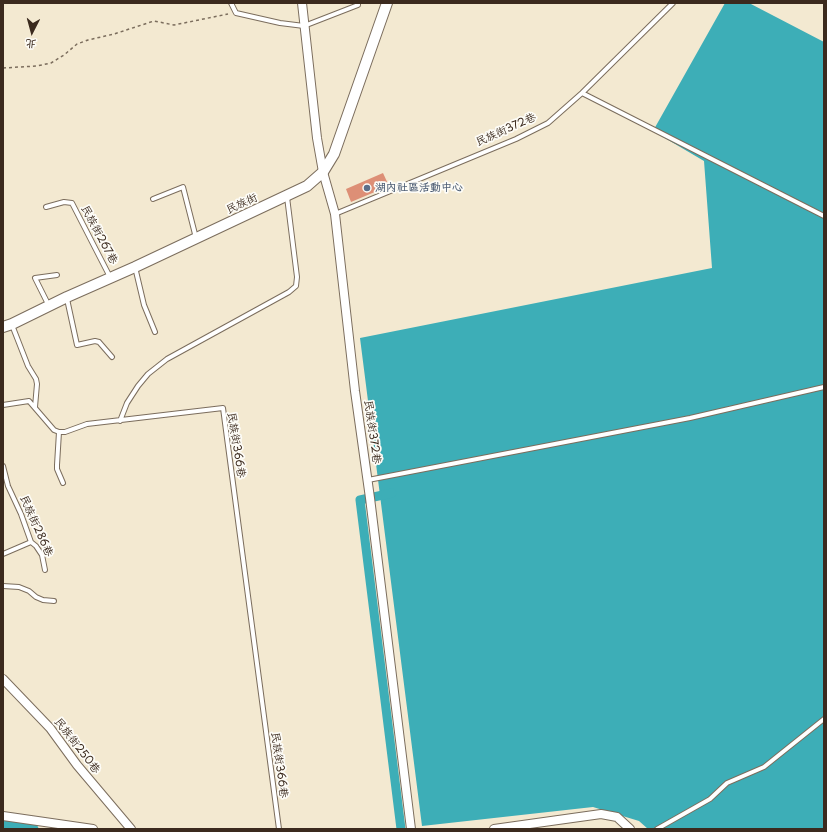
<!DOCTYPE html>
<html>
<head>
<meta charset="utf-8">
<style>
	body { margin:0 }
	#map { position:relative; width:827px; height:832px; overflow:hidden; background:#f3e9d1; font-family:"Playpen Sans","LXGW WenKai TC",sans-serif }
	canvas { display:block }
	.frame { position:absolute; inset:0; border:4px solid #3b2a1e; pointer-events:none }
	.north { position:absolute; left:12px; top:12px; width:40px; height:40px; -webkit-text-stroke:3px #fdfcf7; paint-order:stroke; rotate:186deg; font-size:11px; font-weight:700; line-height:16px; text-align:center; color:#3b2a1e }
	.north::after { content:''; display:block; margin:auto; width:14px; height:18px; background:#3b2a1e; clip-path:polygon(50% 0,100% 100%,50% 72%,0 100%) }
</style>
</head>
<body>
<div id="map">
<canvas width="827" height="832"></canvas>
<div class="frame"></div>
<div class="north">北</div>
</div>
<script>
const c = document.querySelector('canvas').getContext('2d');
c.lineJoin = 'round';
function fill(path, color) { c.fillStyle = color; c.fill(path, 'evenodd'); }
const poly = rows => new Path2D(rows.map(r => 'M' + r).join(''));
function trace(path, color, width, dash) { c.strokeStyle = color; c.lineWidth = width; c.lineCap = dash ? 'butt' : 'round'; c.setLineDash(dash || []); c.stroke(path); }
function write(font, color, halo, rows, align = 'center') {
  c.font = font + ' "Playpen Sans","LXGW WenKai TC",sans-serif'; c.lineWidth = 3.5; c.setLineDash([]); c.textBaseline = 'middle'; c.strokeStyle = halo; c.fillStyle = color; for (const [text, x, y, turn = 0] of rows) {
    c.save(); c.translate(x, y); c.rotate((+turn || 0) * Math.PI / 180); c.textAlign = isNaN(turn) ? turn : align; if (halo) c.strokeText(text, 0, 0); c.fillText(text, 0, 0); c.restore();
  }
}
fill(poly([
	[725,3,749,3,824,42,824,829,648,829,639,821,593,807,422,826,360,338,712,268,704,161,653,131]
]), '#3daeb7');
trace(poly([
	[392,493,360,500,401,829],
	[3,824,34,829]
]), '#3daeb7', 9);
fill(poly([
	[383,173,389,186,351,202,346,189]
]), '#dd8f76');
const service = poly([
	[231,3,236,13,280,23,304,26,358,5,358,3],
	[582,93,824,216],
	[153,199,183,187,196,238],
	[46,207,64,202,72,203,110,277],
	[335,214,516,139,548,123,582,93,673,3],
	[135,267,144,305,155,332],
	[67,299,77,345,95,341,99,342,112,357],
	[49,306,35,278,57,275],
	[12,325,28,366,36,379,37,384,35,407],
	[3,405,29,401,54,430,59,432,65,432,87,424,223,408,279,829],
	[120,421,127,403,138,386,148,374,167,359,289,292,296,286,297,277,287,197],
	[59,432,57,465,57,469,63,483],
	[3,466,8,486,21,514,31,542,36,546,42,555,45,570],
	[368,480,690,418,824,387],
	[3,554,31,542],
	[3,586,19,587,29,591,36,597,43,600,54,601],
	[657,829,710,799,727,783,764,767,824,719]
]);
const minor = poly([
	[302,3,317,138,323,172,335,214,355,391,370,498,411,829],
	[3,679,50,728,77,765,131,829],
	[3,816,93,829],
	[494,829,601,814,617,817,630,829]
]);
const tertiary = poly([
	[3,327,12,324,67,297,135,267,307,186,323,172,334,154,387,3]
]);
trace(service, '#7b6d5d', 6);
trace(minor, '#7b6d5d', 10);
trace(tertiary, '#7b6d5d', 12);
trace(poly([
	[3,68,37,66,51,63,64,55,77,44,88,40,114,34,154,21,174,25,228,14]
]), '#7b6d5d', 1.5, [3, 3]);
trace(service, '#fff', 4);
trace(minor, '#fff', 8);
trace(tertiary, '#fff', 10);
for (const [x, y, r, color] of [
	[367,188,4,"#5c6f8a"]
]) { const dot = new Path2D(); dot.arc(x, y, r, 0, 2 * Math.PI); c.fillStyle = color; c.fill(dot); trace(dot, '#fdfcf7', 1.5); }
write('11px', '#3b2a1e', '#fdfcf7', [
	["民族街372巷",506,130,-24],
	["民族街",242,204,-25],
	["民族街267巷",99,235,62],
	["民族街372巷",372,432,82],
	["民族街366巷",236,445,81],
	["民族街286巷",36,526,66],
	["民族街250巷",77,746,52],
	["民族街366巷",279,765,82]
]);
write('bold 11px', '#4e5e75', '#fdfcf7', [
	["湖內社區活動中心",375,188]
], 'left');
</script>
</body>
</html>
